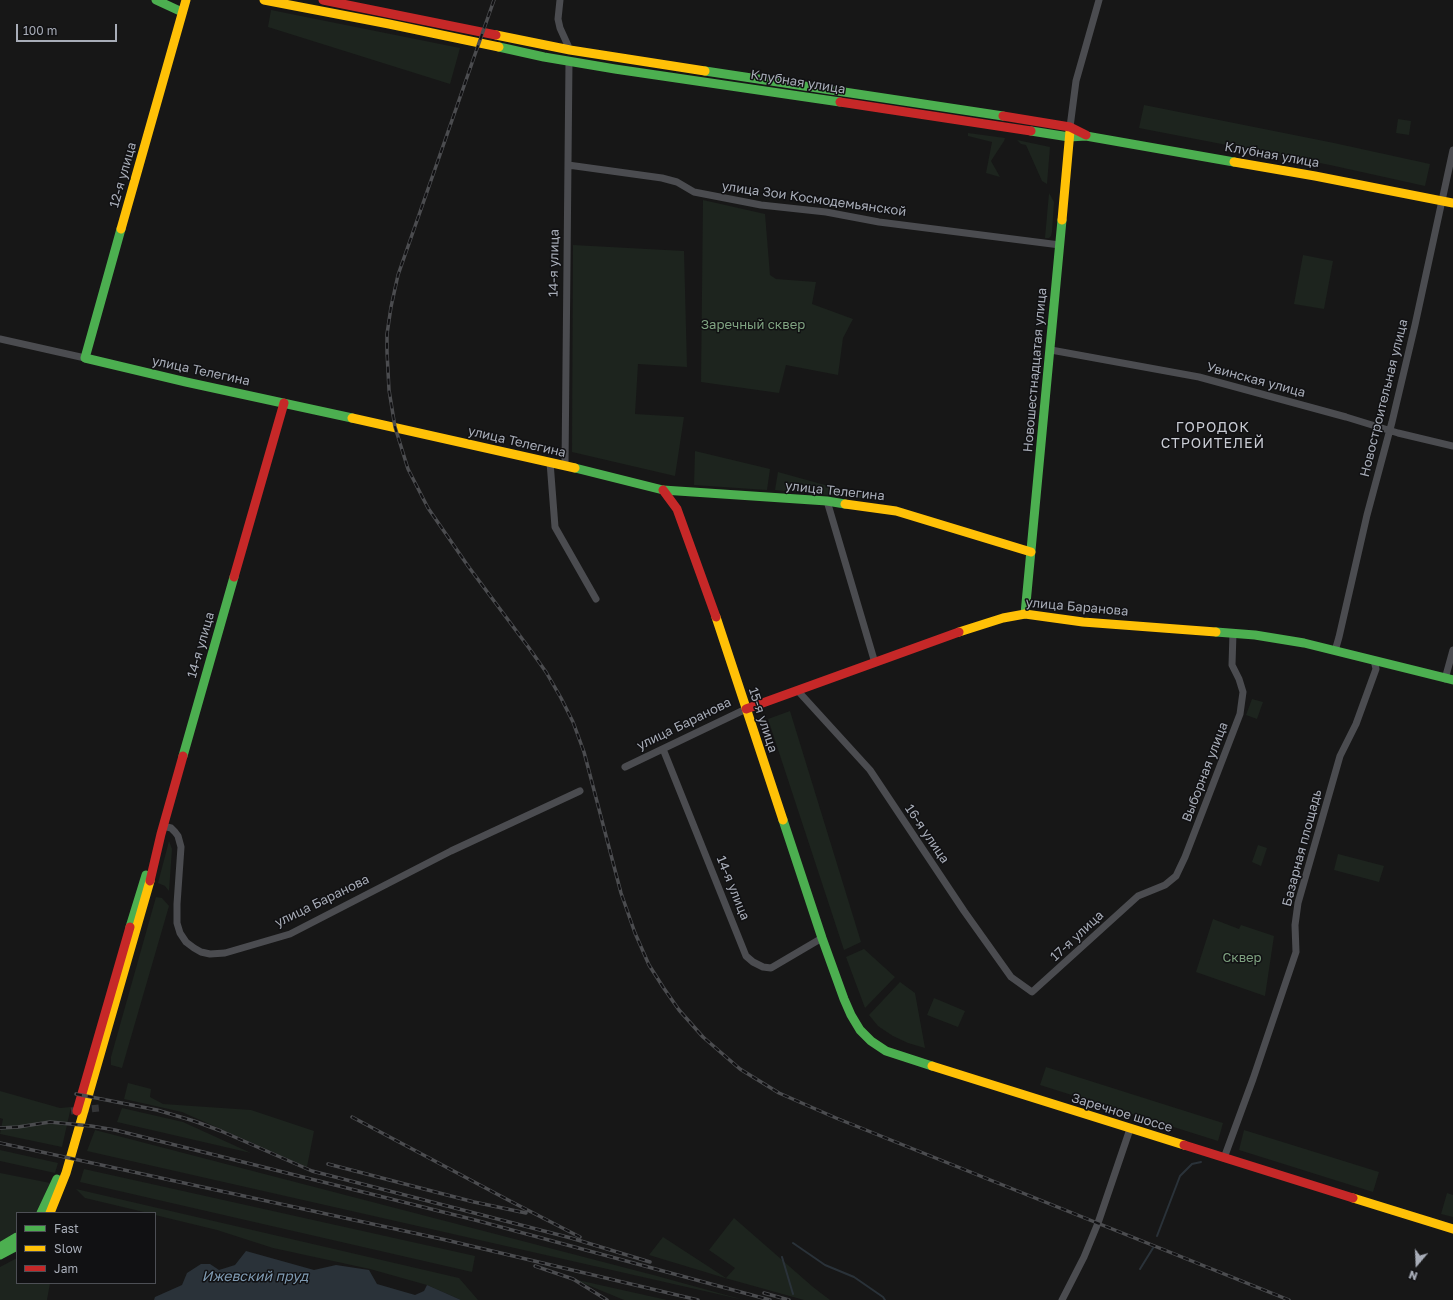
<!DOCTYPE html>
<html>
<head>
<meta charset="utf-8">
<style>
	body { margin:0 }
	#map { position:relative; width:1453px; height:1300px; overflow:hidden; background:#171717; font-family:"Golos Text",sans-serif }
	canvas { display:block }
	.legend { position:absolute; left:16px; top:1212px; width:140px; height:72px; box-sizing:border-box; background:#111113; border:1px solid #4d4f55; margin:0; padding:5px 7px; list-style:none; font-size:12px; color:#a8adb8 }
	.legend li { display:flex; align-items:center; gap:8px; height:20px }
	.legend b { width:20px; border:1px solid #4d4f55 }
	.north { position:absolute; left:1397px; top:1244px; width:40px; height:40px; -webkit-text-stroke:3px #111113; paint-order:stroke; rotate:199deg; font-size:11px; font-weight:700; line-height:16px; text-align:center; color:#a8adb8 }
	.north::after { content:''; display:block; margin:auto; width:14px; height:18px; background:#a8adb8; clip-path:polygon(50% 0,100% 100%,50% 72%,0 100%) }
	.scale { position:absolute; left:16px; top:24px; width:101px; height:18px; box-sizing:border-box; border:2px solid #a8adb8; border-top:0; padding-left:5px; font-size:12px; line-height:14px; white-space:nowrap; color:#a8adb8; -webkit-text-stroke:3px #111113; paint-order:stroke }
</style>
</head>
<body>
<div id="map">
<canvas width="1453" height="1300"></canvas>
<ul class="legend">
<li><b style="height:5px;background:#4caf50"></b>Fast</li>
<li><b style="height:5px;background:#ffc107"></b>Slow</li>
<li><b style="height:5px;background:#c62828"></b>Jam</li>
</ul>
<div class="north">N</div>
<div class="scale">100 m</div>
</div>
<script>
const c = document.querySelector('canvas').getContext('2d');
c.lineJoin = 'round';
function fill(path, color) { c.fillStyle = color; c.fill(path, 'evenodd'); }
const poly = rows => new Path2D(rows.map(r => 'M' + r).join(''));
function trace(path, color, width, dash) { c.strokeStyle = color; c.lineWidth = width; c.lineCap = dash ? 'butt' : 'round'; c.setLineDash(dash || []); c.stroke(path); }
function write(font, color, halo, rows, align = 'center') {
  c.font = font + ' "Golos Text",sans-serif'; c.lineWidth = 3; c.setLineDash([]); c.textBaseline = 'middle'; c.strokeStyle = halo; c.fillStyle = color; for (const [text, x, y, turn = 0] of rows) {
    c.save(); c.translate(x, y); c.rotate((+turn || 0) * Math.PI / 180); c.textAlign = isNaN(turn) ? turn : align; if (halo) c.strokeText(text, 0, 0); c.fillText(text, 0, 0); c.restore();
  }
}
fill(poly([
	[271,10,460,48,450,84,268,27],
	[1144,105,1334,143,1430,164,1425,186,1330,165,1139,128],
	[1398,119,1411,121,1409,135,1396,133],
	[968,133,1005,138,1004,141,991,161,1000,177,986,173,992,142,968,136],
	[1017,140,1050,147,1047,184,1042,181,1026,145,1021,144],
	[1049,193,1054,202,1052,232,1051,236,1049,238,1045,238],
	[703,200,765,214,770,275,776,279,816,282,812,304,853,319,843,338,838,375,786,365,779,393,701,382],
	[573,245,684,251,687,367,638,364,635,414,684,417,675,476,572,452],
	[1303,255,1333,261,1324,309,1294,304],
	[695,451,770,469,767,490,694,485],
	[778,472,879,500,775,490],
	[1252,699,1263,702,1257,719,1246,715],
	[790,711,861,942,844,950,768,719],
	[169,841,172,849,169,891,165,886,158,883],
	[1258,845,1267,848,1261,866,1252,862],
	[1338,854,1384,866,1379,882,1334,870],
	[156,897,162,898,169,906,122,1068,111,1065,111,1057],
	[1213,919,1239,929,1241,925,1274,936,1265,996,1196,972],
	[864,949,895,977,865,1008,846,957],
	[900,982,915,993,925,1048,908,1043,893,1036,878,1026,869,1015],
	[934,998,965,1011,958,1027,927,1015],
	[1046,1067,1223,1123,1218,1141,1040,1085],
	[128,1083,151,1089,150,1097,163,1104,251,1110,314,1131,307,1167,182,1112,124,1099],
	[0,1091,60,1108,71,1107,62,1147,0,1134,3,1119,0,1118],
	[122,1108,183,1122,251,1153,117,1122],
	[95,1130,657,1276,744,1300,87,1151],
	[1244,1130,1379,1172,1373,1192,1239,1150],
	[0,1150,58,1163,55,1173,0,1161],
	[84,1169,475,1256,472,1272,80,1182],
	[0,1173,50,1183,36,1213,17,1213,17,1232,0,1243],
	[76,1189,459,1278,478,1300,461,1300,427,1285,370,1269,273,1248,217,1230,155,1215,155,1213,148,1213,85,1198],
	[1447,1193,1453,1195,1453,1217,1441,1214],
	[734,1218,813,1287,830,1300,804,1300,725,1278,649,1255,663,1237,726,1278,735,1268,709,1250],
	[17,1258,17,1283,50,1283,47,1300,0,1300,0,1267],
	[573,1279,667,1300,624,1300]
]), '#1d241e');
fill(poly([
	[246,1251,314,1270,336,1265,369,1270,377,1284,415,1295,424,1291,427,1285,461,1300,154,1300,155,1297,182,1285,187,1273,201,1264,210,1264,219,1270,235,1265]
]), '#2a3239');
trace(poly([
	[1157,1236,1180,1176,1192,1164,1201,1162],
	[793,1243,825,1265,854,1277,883,1297,885,1300],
	[782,1257,793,1294],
	[1140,1269,1153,1248]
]), '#2a3239', 2);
trace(poly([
	[71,1111,99,1108]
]), '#343537', 7, [7, 3.5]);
trace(poly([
	[560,0,558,19,560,28,570,50],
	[1070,127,1076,81,1099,0],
	[568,165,662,178,677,182,694,192,761,205,826,212,879,222,1060,245],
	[0,339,85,358],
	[1051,350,1199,377,1346,417,1398,433,1453,446],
	[550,462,555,527,596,599],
	[565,466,569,61],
	[827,501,875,663],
	[1335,651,1339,637,1367,515,1392,422,1415,325,1453,150],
	[1445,679,1453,650],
	[798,691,870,770,964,911,1011,977,1032,992,1138,896,1165,885,1176,876,1185,857,1240,714,1243,692,1239,679,1232,665,1233,633],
	[663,749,746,956,753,962,763,967,771,968,822,938],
	[625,767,746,709],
	[163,826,171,828,175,832,178,836,181,847,177,904,177,923,180,933,186,942,194,948,201,952,210,954,225,953,290,934,451,851,580,791],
	[1224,1158,1253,1079,1296,952,1295,925,1298,903,1340,756,1356,724,1376,669,1374,660],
	[1062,1300,1084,1257,1098,1223,1130,1129]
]), '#4b4c50', 7);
trace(poly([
	[156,0,182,12],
	[499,47,544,57,615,69,840,102],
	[705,71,1003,116],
	[1031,131,1069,137,1086,136,1234,162],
	[121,229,85,358,186,382,352,418],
	[575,468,663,490,827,501,845,504],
	[1025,614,1062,220],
	[1216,632,1255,635,1304,643,1453,680],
	[183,756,234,577],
	[783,820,822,938,844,999,851,1015,860,1030,871,1041,886,1051,932,1066],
	[130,927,146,875],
	[41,1213,57,1179],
	[0,1247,17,1237],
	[0,1255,17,1246]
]), '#4caf50', 9);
trace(poly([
	[264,0,389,24,499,47],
	[496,35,570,50,705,71],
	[1234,162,1315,176,1453,203],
	[1062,220,1070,131],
	[121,229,186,0],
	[352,418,575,468],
	[845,504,896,511,1031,552],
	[716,617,783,820],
	[959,632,1003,618,1025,614,1083,622,1216,632],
	[932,1066,1184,1145],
	[1353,1198,1453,1229],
	[50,1213,66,1173,150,881]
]), '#ffc107', 9);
trace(poly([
	[323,0,496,35],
	[840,102,1031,131],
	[1003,116,1070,127,1086,135],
	[663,490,677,509,716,617],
	[234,577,284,403],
	[746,709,959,632],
	[150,881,161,834,183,756],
	[77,1111,130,927],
	[1184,1145,1353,1198]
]), '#c62828', 9);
const rail = poly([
	[494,0,398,275,391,307,387,334,387,352,389,390,395,427,408,469,428,508,468,566,529,648,546,672,561,698,573,722,584,752,621,893,635,933,649,965,663,987,679,1010,703,1037,740,1069,779,1093,836,1118,1289,1300],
	[76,1094,157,1110,194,1121,221,1131,312,1171,571,1238,650,1262],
	[352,1117,510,1201,580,1237],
	[0,1128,18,1127,50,1122,91,1126,115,1130,475,1220,770,1300],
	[0,1143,446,1240,698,1300],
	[328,1164,474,1202,526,1213],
	[535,1266,573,1279,607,1300],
	[764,1293,789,1300]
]);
trace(rail, '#4b4c4f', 3.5);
trace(rail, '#111113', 2, [6]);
write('13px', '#a8adb8', '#111113', [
	["Клубная улица",798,82,9],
	["Клубная улица",1272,155,10],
	["12-я улица",123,175,-74],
	["улица Зои Космодемьянской",814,199,8],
	["14-я улица",554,263,-89],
	["Новошестнадцатая улица",1035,370,-85],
	["улица Телегина",201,371,12],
	["Увинская улица",1256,380,15],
	["Новостроительная улица",1384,398,-76],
	["улица Телегина",517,442,13],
	["улица Телегина",835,491,6],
	["улица Баранова",1077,607,5],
	["14-я улица",201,645,-74],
	["15-я улица",763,720,72],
	["улица Баранова",684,724,-26],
	["Выборная улица",1205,772,-69],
	["16-я улица",927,834,56],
	["Базарная площадь",1302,848,-75],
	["14-я улица",733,888,68],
	["улица Баранова",322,901,-26],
	["17-я улица",1077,936,-43],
	["Заречное шоссе",1122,1113,17]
]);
write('13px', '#7fa381', '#111113', [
	["Заречный сквер",753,325],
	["Сквер",1242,958]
]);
c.letterSpacing = '1px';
write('14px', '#c9ccd4', '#111113', [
	["ГОРОДОК",1213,428],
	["СТРОИТЕЛЕЙ",1213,444]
]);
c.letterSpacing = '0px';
write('italic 14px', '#7f9bb3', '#111113', [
	["Ижевский пруд",255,1277]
]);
</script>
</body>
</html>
